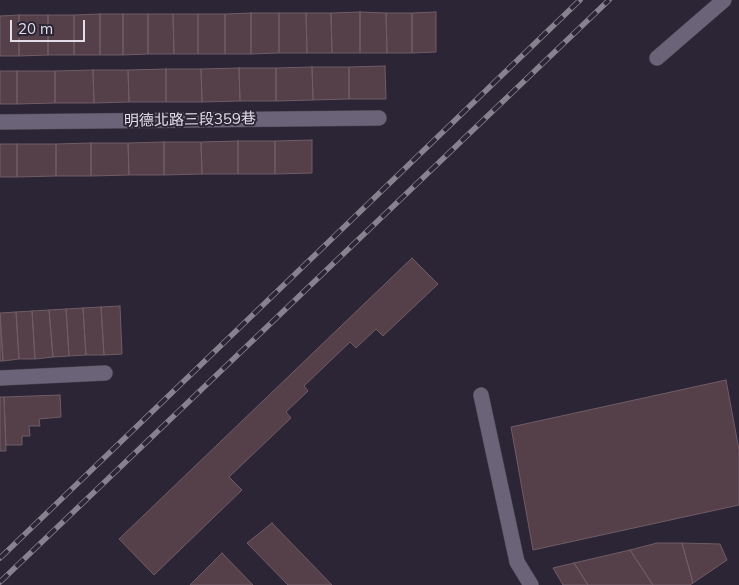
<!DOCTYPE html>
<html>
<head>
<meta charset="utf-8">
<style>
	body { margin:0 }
	#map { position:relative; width:739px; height:585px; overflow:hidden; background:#2b2535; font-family:Mulish,sans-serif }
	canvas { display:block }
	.scale { position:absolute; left:10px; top:20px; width:75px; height:22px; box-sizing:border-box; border:2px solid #e2dde9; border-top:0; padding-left:6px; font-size:15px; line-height:18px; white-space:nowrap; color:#e2dde9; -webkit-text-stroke:4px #2b2535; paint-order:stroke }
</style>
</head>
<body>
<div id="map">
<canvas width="739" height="585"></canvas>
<div class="scale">20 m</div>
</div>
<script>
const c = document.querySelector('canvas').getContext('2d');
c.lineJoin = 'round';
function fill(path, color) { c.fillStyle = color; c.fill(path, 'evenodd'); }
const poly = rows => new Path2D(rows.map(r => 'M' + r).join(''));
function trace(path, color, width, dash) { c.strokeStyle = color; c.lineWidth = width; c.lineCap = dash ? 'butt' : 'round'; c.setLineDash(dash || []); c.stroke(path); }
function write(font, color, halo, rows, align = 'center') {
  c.font = font + ' Mulish,"Noto Sans TC",sans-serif'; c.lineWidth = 4; c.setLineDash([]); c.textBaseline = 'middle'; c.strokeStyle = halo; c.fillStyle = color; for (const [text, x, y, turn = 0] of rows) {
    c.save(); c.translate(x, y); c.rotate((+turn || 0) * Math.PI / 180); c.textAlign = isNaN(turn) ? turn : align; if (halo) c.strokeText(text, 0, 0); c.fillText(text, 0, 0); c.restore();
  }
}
const building = poly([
	[360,12,360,53,332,53,331,13,360,12],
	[360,12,386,13,387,53,360,53,360,12],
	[436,12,436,52,412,53,412,13,436,12],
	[251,13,251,54,225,54,225,14,251,13],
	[251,13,279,13,279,53,251,54,251,13],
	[279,13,306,13,307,53,279,53,279,13],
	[306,13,331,13,332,53,307,53,306,13],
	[386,13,412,13,412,53,387,53,386,13],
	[100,14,100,55,74,55,74,15,100,14],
	[100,14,123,14,123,55,100,55,100,14],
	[123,14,148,14,148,54,123,55,123,14],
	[148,14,173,14,174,54,148,54,148,14],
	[173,14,198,14,198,54,174,54,173,14],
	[198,14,225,14,225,54,198,54,198,14],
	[19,15,19,56,0,56,0,16,19,15],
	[19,15,48,15,48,55,19,56,19,15],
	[48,15,74,15,74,55,48,55,48,15],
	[385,66,386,99,349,99,349,67,385,66],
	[312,67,313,100,276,101,276,68,312,67],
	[312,67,349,67,349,99,313,100,312,67],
	[239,68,240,101,202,102,201,69,239,68],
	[239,68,276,68,276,101,240,101,239,68],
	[166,69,166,102,129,102,128,70,166,69],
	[166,69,201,69,202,102,166,102,166,69],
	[93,70,94,103,55,103,55,71,93,70],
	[93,70,128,70,129,102,94,103,93,70],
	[0,71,17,71,17,104,0,104,0,71],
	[17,71,55,71,55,103,17,104,17,71],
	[312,140,312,173,275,174,275,141,312,140],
	[238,141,275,141,275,174,238,174,238,141],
	[238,141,238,174,202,174,201,142,238,141],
	[164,142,201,142,202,174,164,175,164,142],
	[164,142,164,175,129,175,128,143,164,142],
	[91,143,128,143,129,175,91,176,91,143],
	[91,143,91,176,56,176,56,144,91,143],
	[0,144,17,144,17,177,0,177,0,144],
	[17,144,56,144,56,176,17,177,17,144],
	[412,258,438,284,383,336,376,329,356,348,350,342,304,386,308,391,286,412,291,418,229,477,242,490,154,575,119,539,412,258],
	[120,306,122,354,104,355,101,307,120,306],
	[101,307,104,355,86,355,83,308,101,307],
	[83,308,86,355,69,356,66,309,83,308],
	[66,309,69,356,53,357,49,310,66,309],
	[49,310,53,357,35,359,32,311,49,310],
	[32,311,35,359,19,359,16,312,32,311],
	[16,312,19,359,3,361,0,313,16,312],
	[0,315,3,361,0,361,0,315],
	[726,380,739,450,739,505,533,550,511,427,726,380],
	[60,395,61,417,39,419,40,426,29,426,30,436,22,436,22,445,6,445,4,397,60,395],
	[0,397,4,397,6,451,0,451,0,397],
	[272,523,332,585,288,585,247,543,272,523],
	[657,543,682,543,693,583,690,585,653,585,630,550,657,543],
	[682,543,720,544,727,560,693,583,682,543],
	[630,550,653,585,588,585,574,563,630,550],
	[222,553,253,585,190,585,222,553],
	[574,563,588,585,563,585,553,568,574,563]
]);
fill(building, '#55404a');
trace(building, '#715c66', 1);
const minor = poly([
	[657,58,724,0],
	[0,122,379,118],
	[0,378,105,373],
	[481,395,517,562,531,585]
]);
trace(minor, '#4a4352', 16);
trace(minor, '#6b6377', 15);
const rail = poly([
	[0,558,580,0],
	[0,582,609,0]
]);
trace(rail, '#888290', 5.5);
trace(rail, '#2b2535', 4, [11]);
write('15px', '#e2dde9', '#2b2535', [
	["明德北路三段359巷",190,120,-1]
]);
</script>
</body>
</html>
